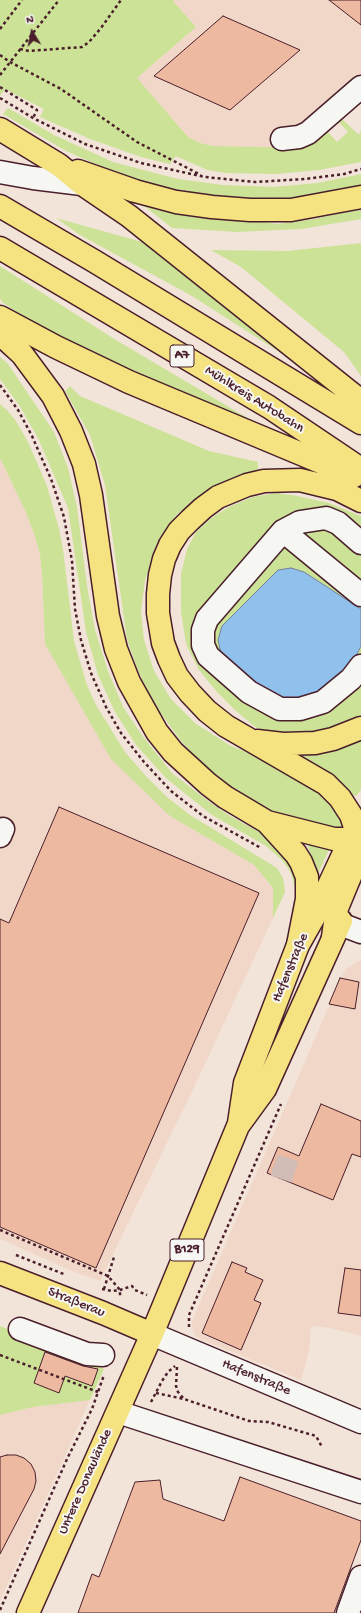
<!DOCTYPE html>
<html>
<head>
<meta charset="utf-8">
<style>
	body { margin:0 }
	#map { position:relative; width:361px; height:1613px; overflow:hidden; background:#f3e4d9; font-family:"Gochi Hand",sans-serif }
	canvas { display:block }
	.north { position:absolute; left:12px; top:12px; width:40px; height:40px; -webkit-text-stroke:3px #f6f6f2; paint-order:stroke; rotate:350deg; font-size:11px; font-weight:700; line-height:16px; text-align:center; color:#4a1f2b }
	.north::after { content:''; display:block; margin:auto; width:14px; height:18px; background:#4a1f2b; clip-path:polygon(50% 0,100% 100%,50% 72%,0 100%) }
</style>
</head>
<body>
<div id="map">
<canvas width="361" height="1613"></canvas>
<div class="north">N</div>
</div>
<script>
const c = document.querySelector('canvas').getContext('2d');
c.lineJoin = 'round';
function fill(path, color) { c.fillStyle = color; c.fill(path, 'evenodd'); }
const poly = rows => new Path2D(rows.map(r => 'M' + r).join(''));
function trace(path, color, width, dash) { c.strokeStyle = color; c.lineWidth = width; c.lineCap = dash ? 'butt' : 'round'; c.setLineDash(dash || []); c.stroke(path); }
function write(font, color, halo, rows, align = 'center') {
  c.font = font + ' "Gochi Hand",sans-serif'; c.lineWidth = 4; c.setLineDash([]); c.textBaseline = 'middle'; c.strokeStyle = halo; c.fillStyle = color; for (const [text, x, y, turn = 0] of rows) {
    c.save(); c.translate(x, y); c.rotate((+turn || 0) * Math.PI / 180); c.textAlign = isNaN(turn) ? turn : align; if (halo) c.strokeText(text, 0, 0); c.fillText(text, 0, 0); c.restore();
  }
}
fill(poly([
	[174,0,361,0,361,74,302,126,285,149,213,146,200,143,188,137,137,78,196,27,173,1],
	[0,458,25,510,35,536,40,555,42,574,45,644,170,816,254,865,273,888,273,918,198,1079,100,1281,74,1272,0,1239],
	[361,960,361,1336,330,1328,315,1326,311,1328,309,1351,301,1380,200,1339,195,1335,192,1328,192,1321,342,976,347,968],
	[90,1400,82,1418,0,1601,0,1415,33,1407]
]), '#f1d7c8');
fill(poly([
	[0,0,174,0,173,1,196,27,137,78,188,137,200,143,213,146,305,148,327,131,337,142,348,132,338,121,342,119,359,135,361,129,361,162,319,170,276,174,226,173,207,170,176,156,170,164,141,157,90,139,40,117,44,109,5,89,0,96],
	[8,108,54,135,113,162,178,179,223,185,273,187,318,183,361,174,361,186,320,195,271,200,218,198,172,190,128,178,66,151,3,114],
	[143,205,197,217,259,221,277,224,314,219,361,209,361,219,301,229,237,232,172,228],
	[56,218,153,245,286,351,284,355,192,296,80,235],
	[361,243,361,376,344,352,241,267,211,250,288,251],
	[0,266,116,340,251,420,239,419,142,377,42,329,2,302,0,298],
	[0,357,8,364,54,432,68,468,77,507,87,586,95,630,108,671,123,707,144,738,172,773,208,801,230,816,276,841,290,857,298,884,296,893,291,873,282,860,266,846,212,815,167,779,136,745,115,712,98,675,86,632,68,508,38,438,19,405,0,379],
	[70,386,80,396,209,451,258,462,258,472,245,473,214,486,177,514,156,545,145,581,141,611,144,640,154,671,171,699,195,723,229,745,266,760,319,788,345,823,339,831,280,816,235,789,205,767,181,741,154,704,138,671,127,639,105,485,90,435,65,391],
	[0,404,7,410,16,421,28,442,47,486,59,529,63,549,74,641,87,685,96,705,125,752,145,775,167,797,190,815,277,868,283,878,285,892,273,918,273,888,254,865,170,816,111,759,45,644,42,574,40,555,35,536,25,510,0,458],
	[276,493,297,496,329,503,361,516,361,720,340,730,271,735,254,726,235,710,217,692,199,670,186,644,181,612,181,574,187,549,196,532,214,516,231,506,253,497],
	[361,739,361,790,356,796,352,795,336,780,300,757,352,744],
	[307,842,331,845,317,876,311,858],
	[0,1326,104,1369,90,1400,33,1407,0,1415]
]), '#cbe297');
const water = poly([
	[291,568,304,572,361,609,361,646,354,660,318,699,297,703,264,695,221,653,218,640,222,626,278,570,291,568]
]);
fill(water, '#90c1ec');
trace(water, '#74809f', 1);
const building = poly([
	[329,0,361,0,361,25,329,0],
	[223,16,300,50,230,110,154,76,223,16],
	[59,807,259,893,96,1268,0,1227,0,919,9,923,59,807],
	[340,978,359,982,355,1009,329,1004,340,978],
	[321,1104,361,1121,361,1157,352,1154,333,1200,267,1173,278,1147,299,1156,321,1104],
	[232,1262,247,1268,245,1272,263,1280,254,1300,261,1303,241,1350,202,1333,232,1262],
	[345,1268,361,1270,361,1316,338,1313,345,1268],
	[45,1352,83,1366,98,1369,92,1386,65,1376,59,1393,34,1383,45,1352],
	[7,1455,16,1455,24,1458,31,1464,35,1472,36,1481,34,1489,0,1554,0,1457,7,1455],
	[240,1477,361,1521,361,1540,334,1613,78,1613,92,1574,99,1577,135,1482,160,1480,163,1499,224,1521,240,1477]
]);
fill(building, '#edb9a0');
trace(building, '#4a1f2b', 1);
trace(poly([
	[281,1179,290,1152]
]), '#d1bdb6', 22, [22, 11]);
const minor = poly([
	[282,139,299,137,308,133,361,87],
	[0,172,33,178,90,185],
	[283,531,300,522,326,518,338,523,361,543],
	[361,595,283,531,207,619,203,630,203,645,208,656,249,692,280,709,300,709,323,702,351,679,361,666],
	[0,836,3,829],
	[340,924,361,932],
	[20,1329,87,1354,103,1355],
	[152,1334,361,1422],
	[118,1412,361,1492],
	[348,1613,361,1577]
]);
const major = poly([
	[239,1123,245,1083,298,945,315,915,358,823],
	[0,1273,103,1313,152,1334],
	[28,1613,152,1334,238,1126,265,1089,341,921]
]);
const highway = poly([
	[0,129,59,165,82,184,129,216,361,401],
	[78,171,135,191,176,202,212,207,250,210,291,210,361,197],
	[0,206,94,261,361,423],
	[0,248,269,407,361,469],
	[0,317,56,347,129,382,354,476],
	[0,334,22,354,53,396,71,431,84,464,91,495,108,616,116,649,129,682,157,732,173,752,208,784,225,797,267,822,334,839,346,839,361,834],
	[257,741,283,744,315,743,333,739,361,728],
	[267,822,296,854,301,862,307,877,307,899,298,945],
	[333,937,337,908,359,855,358,836,351,815,340,798,326,784,226,726,207,711,190,693,177,676,169,659,163,643,158,613,158,594,160,575,164,559,170,545,179,531,190,520,203,508,218,497,247,485,264,481,300,480,337,489,361,501]
]);
trace(minor, '#4a1f2b', 25);
trace(major, '#4a1f2b', 25);
trace(highway, '#4a1f2b', 25);
trace(poly([
	[0,29,22,0],
	[20,49,29,51,82,47,89,42,101,28,121,0],
	[0,55,10,62,61,89,137,142,201,175],
	[0,75,59,0],
	[0,87,37,110,33,118],
	[0,98,33,118,85,144,141,163,205,177,255,182,305,179,344,174,361,169],
	[0,385,18,410,32,436,51,479,64,517,72,561,75,609,81,640,91,673,106,707,121,733,144,762,171,791,203,816,261,848],
	[0,1230,108,1276,120,1290,120,1297],
	[16,1255,66,1275],
	[102,1289,112,1291,120,1290,132,1286,135,1290,147,1295],
	[104,1289,114,1257],
	[189,1327,189,1315,281,1104],
	[0,1355,98,1392],
	[177,1367,176,1386,178,1392,184,1399],
	[156,1393,184,1399,249,1421,268,1422,316,1436,322,1447],
	[151,1402,162,1381,168,1372,175,1366],
	[0,1610,67,1459,92,1409,104,1375]
]), '#4a1f2b', 2.5, [3, 3]);
trace(minor, '#f6f6f2', 22);
trace(major, '#f5e382', 22);
trace(highway, '#f5e382', 22);
for (const [x, y, w] of [
	[182,356,24],
	[187,1250,34]
]) { const box = new Path2D(); box.roundRect(x - w / 2, y - 11, w, 22, 3); c.fillStyle = '#f6f6f2'; c.fill(box); trace(box, '#4a1f2b', 1); }
write('bold 13px', '#4a1f2b', null, [
	["A7",182,356],
	["B129",187,1250]
]);
write('14px', '#4a1f2b', '#f6f6f2', [
	["Mühlkreis Autobahn",254,400,32],
	["Hafenstraße",291,968,-67],
	["Straßerau",76,1303,22],
	["Hafenstraße",256,1378,23],
	["Untere Donaulände",86,1482,-66]
]);
</script>
</body>
</html>
